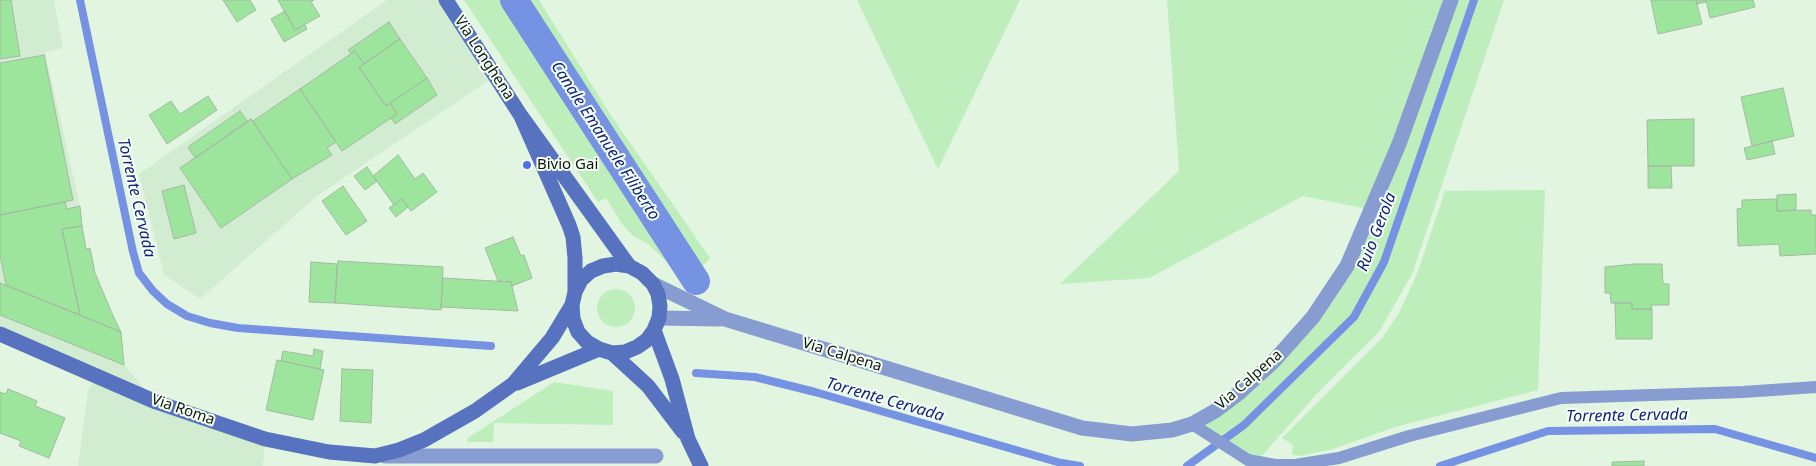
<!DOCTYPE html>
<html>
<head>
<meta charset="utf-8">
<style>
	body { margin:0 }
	canvas { display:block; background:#e1f5e0 }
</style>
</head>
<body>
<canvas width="1816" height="466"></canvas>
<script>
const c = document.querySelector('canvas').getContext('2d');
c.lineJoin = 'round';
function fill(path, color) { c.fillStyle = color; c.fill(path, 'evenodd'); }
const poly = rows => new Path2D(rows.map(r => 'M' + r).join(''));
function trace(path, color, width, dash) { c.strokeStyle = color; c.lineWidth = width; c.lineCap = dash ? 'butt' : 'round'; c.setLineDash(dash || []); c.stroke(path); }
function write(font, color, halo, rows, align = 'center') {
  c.font = font + ' "Noto Sans",sans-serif'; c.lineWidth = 4; c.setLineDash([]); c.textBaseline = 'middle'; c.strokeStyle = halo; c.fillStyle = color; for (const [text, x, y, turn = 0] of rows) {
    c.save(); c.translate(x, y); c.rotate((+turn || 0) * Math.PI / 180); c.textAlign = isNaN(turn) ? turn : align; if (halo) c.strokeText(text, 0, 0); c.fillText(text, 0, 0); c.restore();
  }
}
fill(poly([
	[0,0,54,0,63,48,45,52,80,206,82,226,86,248,90,248,95,274,114,318,121,332,124,365,156,402,265,439,263,466,78,466,88,391,98,376,0,334],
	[387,0,446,0,495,76,317,196,200,299,164,275,139,174]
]), '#d2ecd1');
fill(poly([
	[464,0,539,0,610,114,710,258,688,282,648,244,633,236,622,224,606,198,598,202],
	[857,0,1020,0,938,169],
	[1167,0,1504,0,1412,274,1379,332,1322,388,1258,460,1196,422,1314,317,1373,210,1303,196,1149,278,1060,284,1179,171],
	[1545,190,1538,390,1395,427,1333,449,1300,456,1292,454,1293,445,1282,438,1383,337,1399,313,1417,274,1445,191],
	'597 308a19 19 0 1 1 38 0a19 19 0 1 1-38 0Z',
	[554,382,613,391,613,425,494,423,493,442,467,442,468,438]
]), '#bdeebc');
trace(poly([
	[80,0,133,252,139,273,153,291,167,304,187,316,210,323,238,328,491,346],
	[696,373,755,377,815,392,1061,463,1065,466],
	[1062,463,1080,466],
	[1187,466,1244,425,1354,317,1384,262,1474,0],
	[1440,466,1548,431,1715,429,1816,458]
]), '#7692e2', 8);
trace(poly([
	[514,0,696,281]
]), '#7692e2', 28);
const building = poly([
	[0,0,11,0,20,56,0,59,0,0],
	[223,0,250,0,256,10,237,22,223,0],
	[278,0,314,0,311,2,320,16,295,30,278,0],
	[1651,0,1696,0,1702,24,1658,34,1651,0],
	[1696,0,1706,0,1706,2,1697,4,1696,0],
	[1706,0,1753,0,1755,7,1710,18,1706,0],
	[285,11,295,30,305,25,307,29,284,42,271,19,285,11],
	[389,22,400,39,364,64,355,51,352,54,348,50,389,22],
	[400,39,427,78,386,106,359,67,400,39],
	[355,51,364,64,359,67,386,106,390,103,397,114,342,151,300,89,355,51],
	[44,55,73,200,0,215,0,63,44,55],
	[427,78,437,95,395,124,391,118,397,114,390,103,427,78],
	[1783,88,1794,136,1752,146,1741,97,1783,88],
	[300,89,336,142,327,148,332,155,292,179,253,121,300,89],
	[208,96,217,110,167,144,149,115,171,101,180,114,208,96],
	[240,111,248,122,195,158,188,147,240,111],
	[251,119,292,179,221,228,180,168,251,119],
	[1694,119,1694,166,1648,166,1647,120,1694,119],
	[1772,141,1775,154,1747,160,1744,148,1772,141],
	[398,155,415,179,423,173,437,192,411,211,402,199,394,205,373,176,398,155],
	[1648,166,1671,166,1672,188,1648,188,1648,166],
	[367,167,377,181,365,190,354,176,367,167],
	[184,185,196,233,174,239,162,191,184,185],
	[343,186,367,221,346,235,322,201,343,186],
	[1796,194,1796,210,1777,211,1777,195,1796,194],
	[402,199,408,207,396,217,389,208,402,199],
	[1776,199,1777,211,1811,210,1811,215,1816,215,1816,254,1780,256,1779,244,1738,246,1737,209,1742,208,1742,200,1776,199],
	[65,202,67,209,80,206,82,226,62,229,80,315,6,285,0,255,0,215,65,202],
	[82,226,86,249,90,248,95,273,114,318,121,332,80,315,62,229,82,226],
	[513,237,521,256,524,255,532,278,512,286,511,282,498,281,485,248,513,237],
	[338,261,443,267,441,310,335,303,338,261],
	[311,262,337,264,335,303,309,302,311,262],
	[1634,264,1662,264,1663,284,1669,284,1669,305,1651,305,1652,309,1632,309,1632,303,1611,303,1610,293,1605,293,1605,267,1634,264],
	[443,278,511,282,518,311,441,307,443,278],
	[0,283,121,332,124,365,0,315,0,283],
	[1615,303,1632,303,1632,309,1652,309,1652,339,1616,339,1615,303],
	[314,349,323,351,320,369,281,361,283,351,313,356,314,349],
	[277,360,324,370,313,420,266,410,277,360],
	[342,369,373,370,371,423,340,421,342,369],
	[8,389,37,401,35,406,65,418,49,458,19,446,21,441,0,433,0,392,6,394,8,389],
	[1644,461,1644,466,1612,466,1612,462,1644,461]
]);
fill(building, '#9de59c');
trace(building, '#a5b8a4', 1);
trace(poly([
	[1192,424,1248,460,1275,465,1295,465,1339,458,1409,436,1561,398,1743,392,1816,387]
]), '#879cd1', 12);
trace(poly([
	[653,284,725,319,1082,428,1132,434,1172,430,1192,424,1215,411,1239,393,1273,362,1313,317,1347,266,1399,144,1451,0],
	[659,318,720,319],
	[385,456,656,456]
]), '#879cd1', 15);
trace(poly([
	[446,0,521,116,629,266],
	[521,116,569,225,573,237,575,258,575,292,572,305,573,319,578,332,587,342,599,349,612,353,625,352,637,347,647,340,654,330,659,318,660,306,658,294,653,284,642,273,629,266,616,264,603,266,591,271,581,280,575,292],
	[654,330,672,379,688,439,701,466],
	[0,334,156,402,265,439,329,452,375,456,399,450,424,440,475,411,513,384,552,338,572,305],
	[612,353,648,386,683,432],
	[517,383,599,349]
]), '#5772bf', 15);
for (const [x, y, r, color] of [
	[527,165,5,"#5072e7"]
]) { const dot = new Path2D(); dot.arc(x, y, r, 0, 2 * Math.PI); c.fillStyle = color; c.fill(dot); trace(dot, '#f6fff6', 2); }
write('15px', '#10160f', '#f6fff6', [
	["Via Longhena",484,58,57],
	["Via Calpena",842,355,17],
	["Via Calpena",1249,380,-41],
	["Via Roma",183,410,19]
]);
write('15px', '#10160f', '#f6fff6', [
	["Bivio Gai",537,165]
], 'left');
write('italic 16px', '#13217c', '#f6fff6', [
	["Canale Emanuele Filiberto",605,141,57],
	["Torrente Cervada",136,198,77],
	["Ruio Gerola",1377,232,-69],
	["Torrente Cervada",885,400,16],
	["Torrente Cervada",1627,416,-1]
]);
</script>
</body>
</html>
